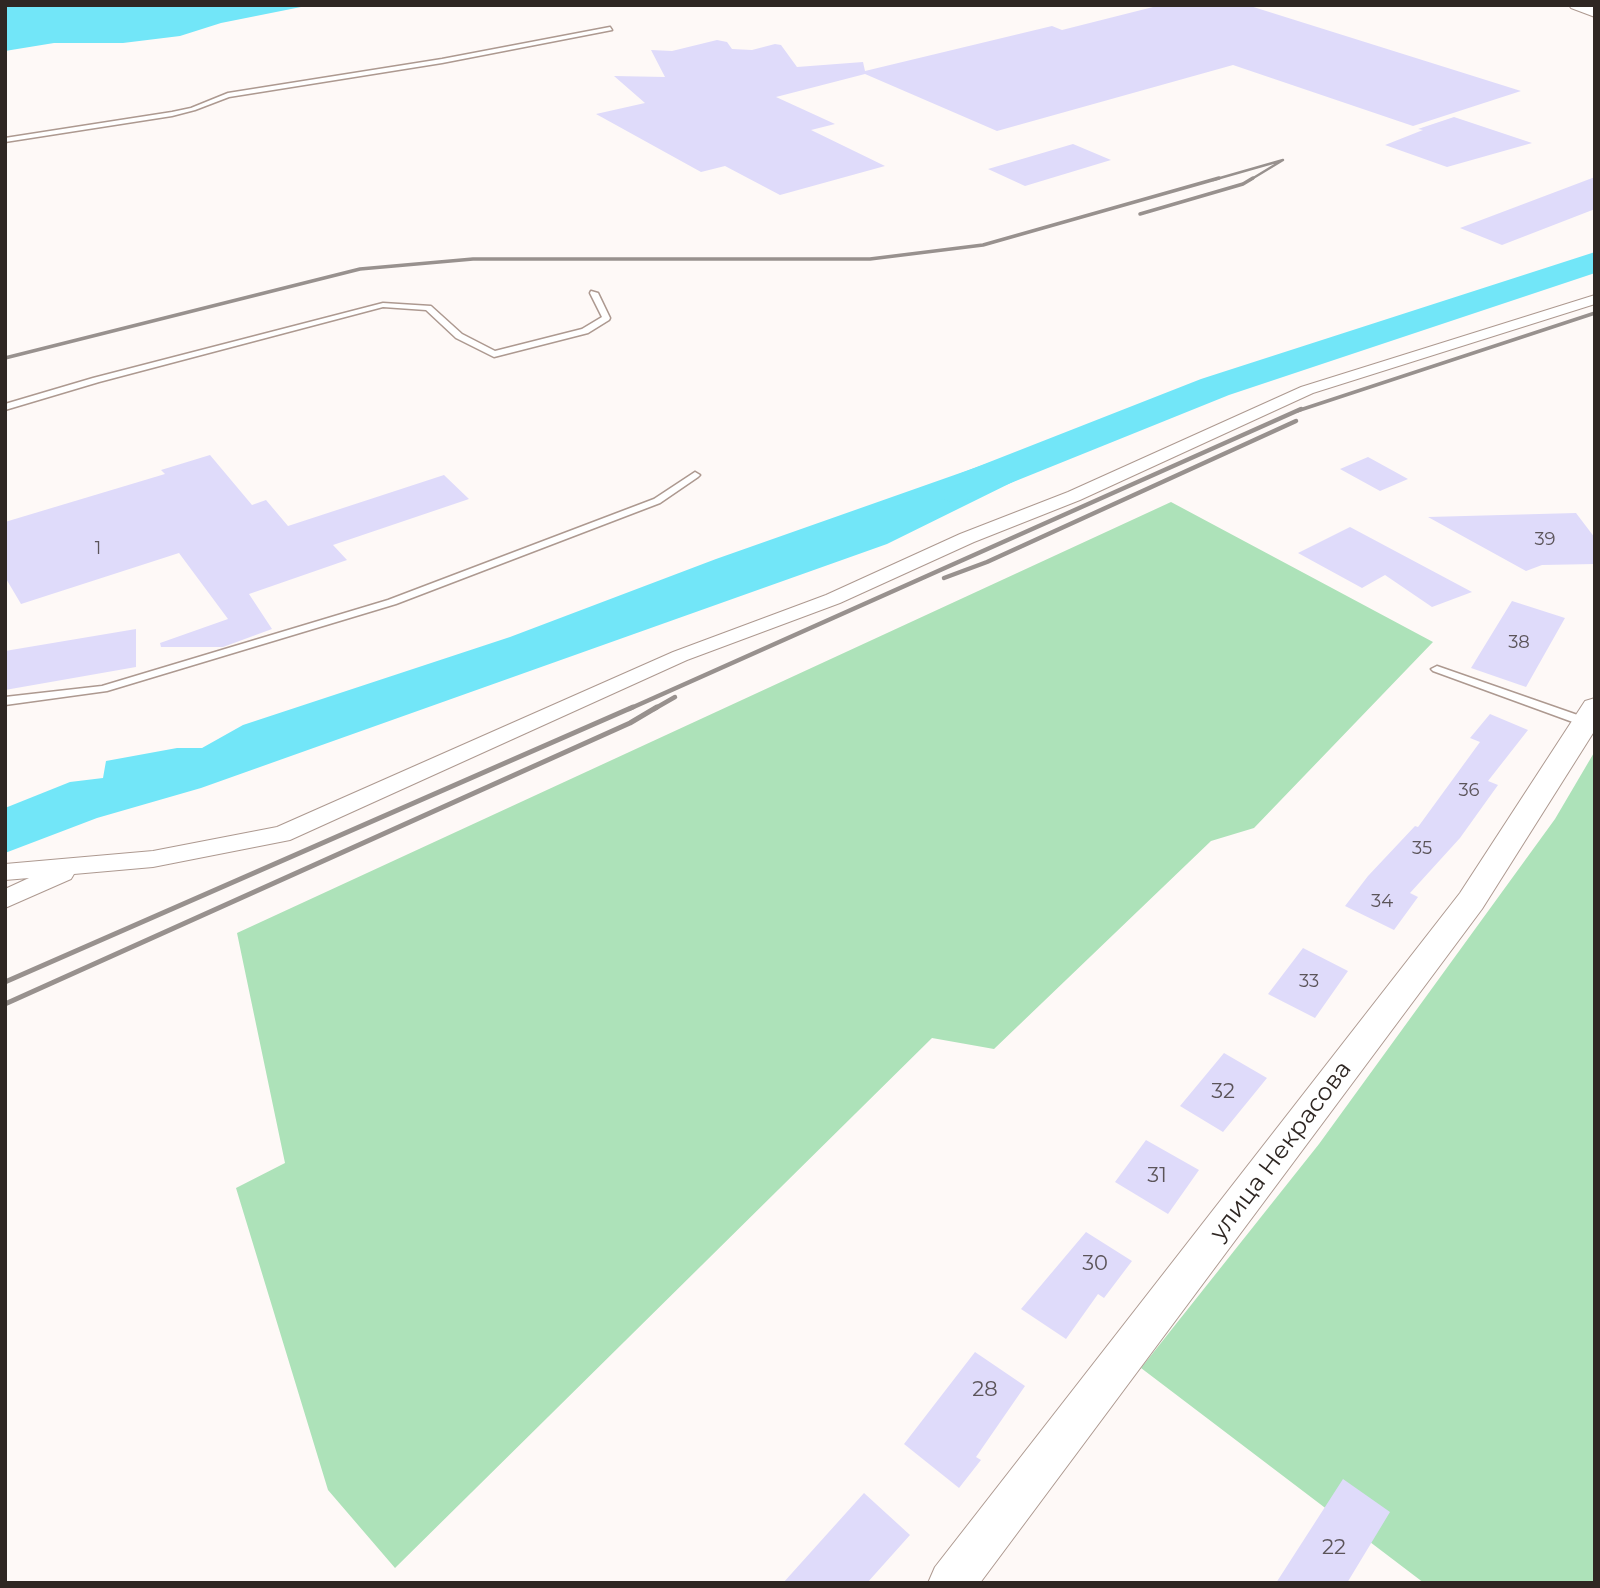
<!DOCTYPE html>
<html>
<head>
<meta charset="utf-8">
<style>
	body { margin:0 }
	#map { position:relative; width:1600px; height:1588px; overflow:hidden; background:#fef9f7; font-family:Montserrat,sans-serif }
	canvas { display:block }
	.frame { position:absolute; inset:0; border:7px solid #2f2723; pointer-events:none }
</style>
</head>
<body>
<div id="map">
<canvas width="1600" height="1588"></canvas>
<div class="frame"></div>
</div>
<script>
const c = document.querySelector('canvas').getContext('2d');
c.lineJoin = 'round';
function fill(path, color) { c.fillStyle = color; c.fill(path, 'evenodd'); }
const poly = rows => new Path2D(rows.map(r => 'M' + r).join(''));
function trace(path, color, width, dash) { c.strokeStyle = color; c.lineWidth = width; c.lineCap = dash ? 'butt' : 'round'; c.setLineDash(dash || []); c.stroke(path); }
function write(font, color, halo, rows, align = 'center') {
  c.font = font + ' Montserrat,sans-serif'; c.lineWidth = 5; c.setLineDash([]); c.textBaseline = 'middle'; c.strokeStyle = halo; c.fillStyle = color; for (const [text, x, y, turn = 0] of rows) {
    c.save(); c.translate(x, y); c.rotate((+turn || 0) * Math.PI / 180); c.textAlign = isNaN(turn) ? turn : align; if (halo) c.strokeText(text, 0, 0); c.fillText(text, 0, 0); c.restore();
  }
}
fill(poly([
	[1171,502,1433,642,1254,828,1211,841,994,1049,932,1038,395,1568,328,1490,236,1188,285,1163,237,933],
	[1595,751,1595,1583,1424,1583,1141,1368,1319,1144,1555,819]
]), '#ade2b9');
fill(poly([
	[5,5,311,5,221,23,180,36,123,43,54,43,5,51],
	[1020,456,1037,470,887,544,201,788,97,818,5,853,5,808,70,782,103,778,106,761,177,748,202,748,243,725,510,637,716,559,997,460]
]), '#72e6f8');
fill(poly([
	[1595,252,1595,273,1229,395,971,499,956,503,941,499,935,490,941,481,1201,379,1595,252]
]), '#72e6f8');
fill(poly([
	[1161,5,1247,5,1521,91,1413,126,1233,65,997,131,865,74,776,97,835,124,811,130,885,166,780,195,725,166,701,172,596,114,645,103,614,76,665,77,651,50,672,51,717,40,727,42,732,49,752,50,775,44,781,45,797,67,863,62,865,71,1052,26,1062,30],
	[1454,117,1532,143,1447,167,1385,145,1423,130,1418,129],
	[1073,144,1111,160,1025,186,988,169],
	[1595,177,1595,209,1502,245,1460,228],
	[210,455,252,505,266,500,288,526,444,475,469,499,333,545,347,560,249,594,272,629,223,647,161,647,160,643,228,619,179,553,21,604,5,577,5,522,165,474,161,470],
	[1368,457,1408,479,1380,491,1340,469],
	[1576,513,1595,538,1595,564,1542,565,1526,571,1428,517],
	[1350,527,1472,592,1432,607,1385,575,1362,588,1298,553],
	[1512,601,1565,618,1526,687,1471,668],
	[136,629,136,667,5,690,5,651],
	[1490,714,1528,730,1488,781,1498,785,1460,838,1410,893,1418,897,1394,930,1345,906,1368,876,1415,826,1418,827,1480,742,1470,738],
	[1303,948,1348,971,1315,1018,1268,994],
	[1224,1053,1267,1078,1223,1132,1180,1106],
	[1146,1140,1199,1170,1168,1214,1115,1182],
	[1086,1232,1132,1261,1104,1298,1098,1294,1066,1339,1021,1309],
	[975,1352,1025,1386,976,1457,981,1460,959,1488,904,1444],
	[1343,1479,1390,1512,1347,1583,1276,1583],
	[864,1493,910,1535,867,1583,783,1583]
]), '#dfdbfa');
const service = poly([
	[610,27,612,30,442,63,229,97,195,110,172,116,5,142,5,138,172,112,191,108,228,93,442,59,610,27],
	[591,291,598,293,610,318,609,320,588,333,494,357,456,338,426,310,383,307,99,382,5,410,5,404,93,378,383,303,431,306,462,334,495,351,582,329,602,317,590,293,591,291],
	[695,472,700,475,698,477,660,503,396,604,107,691,5,705,5,697,102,686,388,600,654,499,695,472],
	[1437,666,1589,719,1591,722,1585,726,1581,725,1433,671,1431,669,1437,666]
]);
const minor = poly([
	[1595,295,1595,304,1313,393,1080,500,974,542,840,603,687,660,290,840,153,867,74,874,71,879,5,908,5,889,29,878,5,880,5,864,153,851,277,827,673,652,826,595,960,534,1068,492,1301,387,1595,295]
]);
const tertiary = poly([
	[1595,698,1595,730,1482,909,980,1583,928,1583,935,1567,1460,893,1585,701,1595,698]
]);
const primary = poly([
	[1569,5,1595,6,1595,17,1571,8,1569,5]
]);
trace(service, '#ad9990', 3);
trace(minor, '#ad9990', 2);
trace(tertiary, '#ad9990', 2);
trace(primary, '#ad9990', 2);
fill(service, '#fff');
fill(minor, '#fff');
fill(tertiary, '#fff');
fill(primary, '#fff');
trace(poly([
	[1213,180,1283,160,1250,180]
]), '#98918e', 2.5);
trace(poly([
	[1140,214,1243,184,1253,178],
	[5,358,360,269,473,259,870,259,983,245,1219,178],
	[1297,411,1595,313]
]), '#98918e', 3.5);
trace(poly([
	[944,578,987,562,1296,421],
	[629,709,1301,409],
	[654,709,675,697]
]), '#98918e', 4.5);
trace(poly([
	[5,982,633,707],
	[5,1004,630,723,657,707]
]), '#98918e', 5);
write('18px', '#5b5459', null, [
	["39",1545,540],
	["1",98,549],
	["38",1519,643],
	["36",1469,791],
	["35",1422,849],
	["34",1382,902],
	["33",1309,982]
]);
write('21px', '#5b5459', null, [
	["32",1223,1092],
	["31",1157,1176],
	["30",1095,1264],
	["28",985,1390],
	["22",1334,1548]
]);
write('24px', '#2f2723', '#fff', [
	["улица Некрасова",1281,1151,-53]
]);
</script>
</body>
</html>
